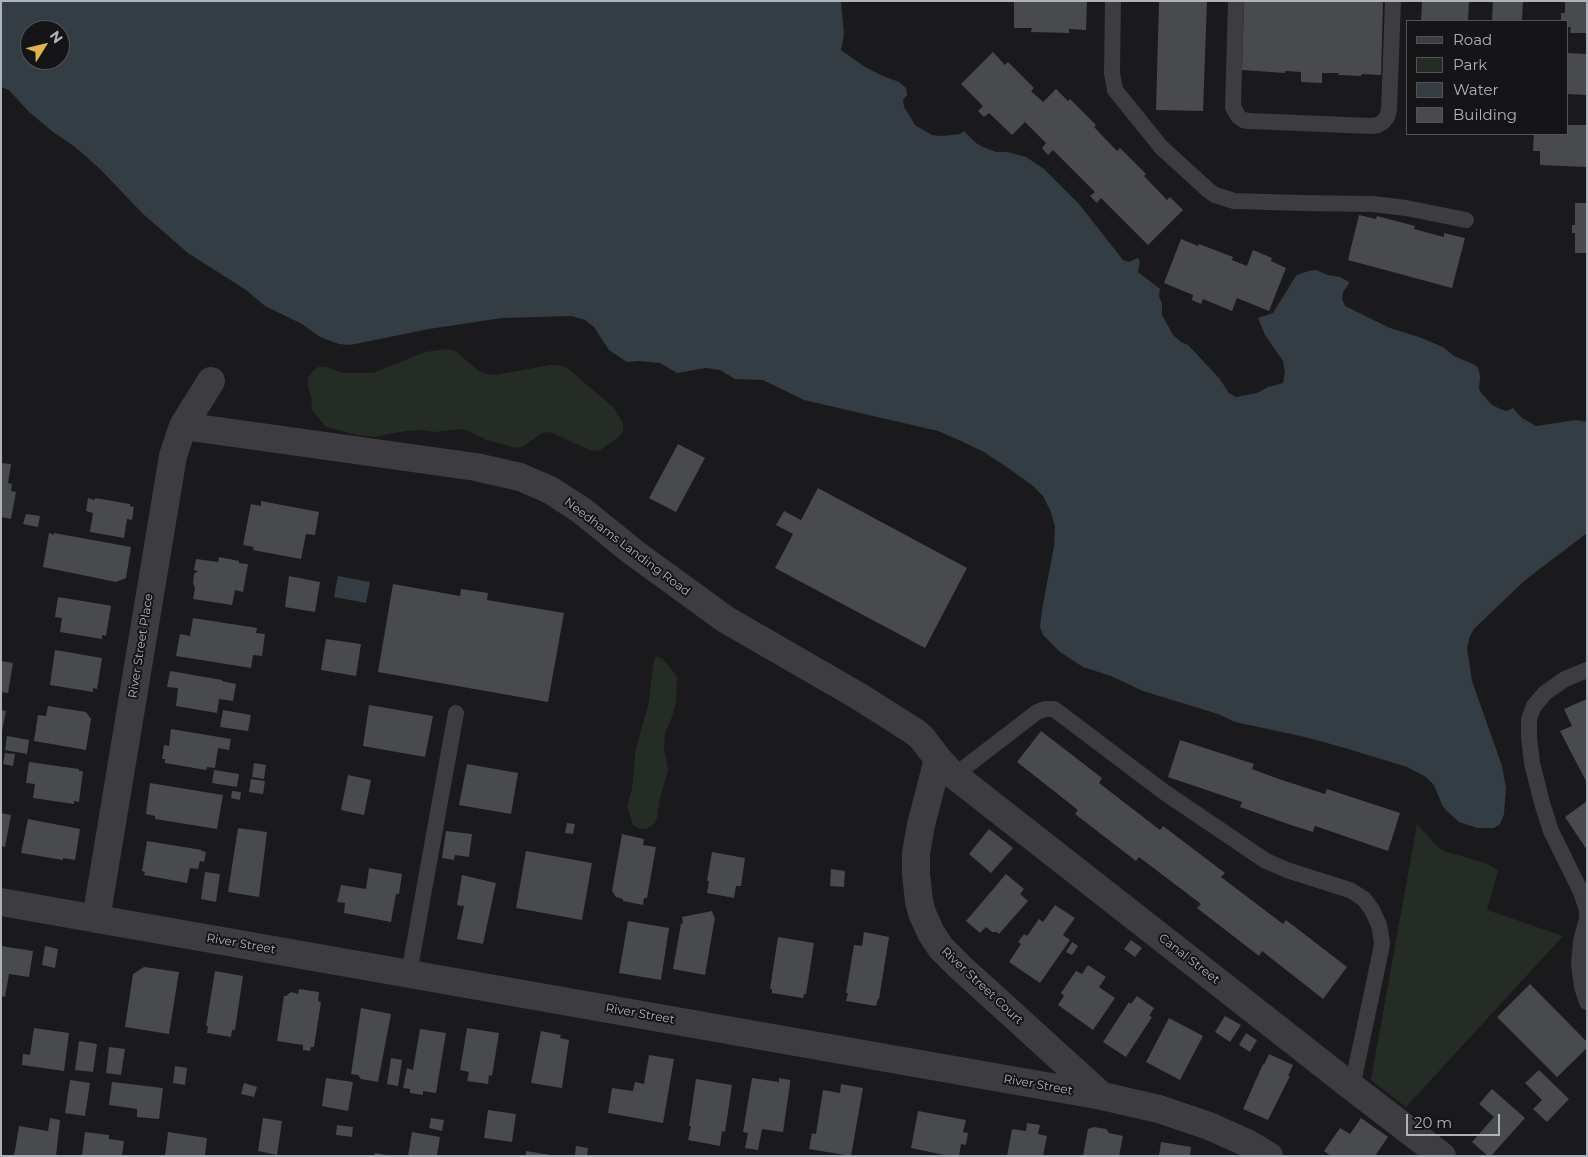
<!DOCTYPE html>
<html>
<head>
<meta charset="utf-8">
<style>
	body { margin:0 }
	#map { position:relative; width:1588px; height:1157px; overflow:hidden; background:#1a1a1c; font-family:Montserrat,sans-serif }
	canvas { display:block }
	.frame { position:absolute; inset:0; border:2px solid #aeb2ba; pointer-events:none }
	.legend { position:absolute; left:1406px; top:20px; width:162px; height:115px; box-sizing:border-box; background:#151517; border:1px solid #525458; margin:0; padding:6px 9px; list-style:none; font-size:15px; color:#aeb2ba }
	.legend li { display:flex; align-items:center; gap:10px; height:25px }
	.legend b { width:25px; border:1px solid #525458 }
	.north { position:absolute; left:20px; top:20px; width:50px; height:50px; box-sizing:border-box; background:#151517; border:1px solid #525458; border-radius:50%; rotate:54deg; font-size:14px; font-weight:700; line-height:20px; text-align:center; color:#aeb2ba }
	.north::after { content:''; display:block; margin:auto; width:18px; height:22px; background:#e0b34e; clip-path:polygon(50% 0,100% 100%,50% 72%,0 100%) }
	.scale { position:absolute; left:1406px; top:1114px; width:94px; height:22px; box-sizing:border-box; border:2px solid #aeb2ba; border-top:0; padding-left:6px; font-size:15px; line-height:18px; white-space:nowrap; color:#aeb2ba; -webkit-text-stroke:4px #151517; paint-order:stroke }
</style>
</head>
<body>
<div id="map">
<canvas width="1588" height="1157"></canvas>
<div class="frame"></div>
<ul class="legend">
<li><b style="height:6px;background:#3c3c41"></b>Road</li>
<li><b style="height:14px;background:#252c26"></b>Park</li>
<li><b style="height:14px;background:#353d44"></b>Water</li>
<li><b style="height:14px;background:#494a4e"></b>Building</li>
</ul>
<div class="north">N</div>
<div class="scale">20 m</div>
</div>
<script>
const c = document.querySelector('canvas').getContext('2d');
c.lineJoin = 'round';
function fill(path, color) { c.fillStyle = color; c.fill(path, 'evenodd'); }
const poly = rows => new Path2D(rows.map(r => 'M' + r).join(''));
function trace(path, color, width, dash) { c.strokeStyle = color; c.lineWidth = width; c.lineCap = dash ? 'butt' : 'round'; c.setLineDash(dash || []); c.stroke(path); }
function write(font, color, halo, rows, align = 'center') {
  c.font = font + ' Montserrat,sans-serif'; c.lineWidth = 4; c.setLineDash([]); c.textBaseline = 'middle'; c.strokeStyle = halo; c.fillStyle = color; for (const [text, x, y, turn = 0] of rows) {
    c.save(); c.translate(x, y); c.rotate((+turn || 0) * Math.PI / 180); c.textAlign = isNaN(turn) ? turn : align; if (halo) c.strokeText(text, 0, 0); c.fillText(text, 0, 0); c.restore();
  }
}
fill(poly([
	[448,349,455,351,480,372,488,374,495,375,550,365,558,365,567,368,614,408,623,424,623,431,619,437,600,450,592,451,550,432,542,433,524,446,517,448,487,440,466,430,458,429,435,432,420,430,406,431,373,437,357,435,326,427,311,409,312,401,308,386,308,378,312,372,318,367,326,367,342,373,373,373,425,352],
	[657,656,663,659,677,677,676,701,672,717,665,732,664,749,668,770,659,802,657,818,655,823,651,826,646,829,640,829,633,825,627,806,632,789,636,748,648,706,654,660],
	[1417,824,1437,846,1444,851,1488,864,1498,871,1487,910,1563,936,1406,1107,1371,1080]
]), '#252c26');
fill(poly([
	[1,1,841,1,844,35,841,50,865,67,883,76,899,82,906,88,907,95,903,100,904,107,915,125,932,135,941,136,960,134,964,131,976,143,983,147,996,152,1007,152,1026,157,1044,169,1079,204,1123,260,1129,262,1138,258,1140,261,1138,272,1160,289,1159,296,1162,304,1162,315,1173,335,1181,342,1188,345,1219,378,1229,393,1236,397,1257,393,1268,387,1283,383,1285,373,1283,361,1265,335,1258,318,1273,313,1294,279,1297,275,1309,271,1316,270,1328,275,1340,277,1349,282,1349,284,1343,292,1342,299,1345,306,1390,328,1419,337,1443,347,1454,356,1475,365,1478,368,1480,376,1479,389,1482,394,1492,405,1500,409,1507,411,1513,408,1522,418,1536,426,1576,420,1587,422,1587,533,1524,581,1474,629,1470,636,1467,648,1472,681,1502,766,1506,788,1504,814,1500,824,1494,828,1477,828,1459,822,1447,811,1442,805,1434,785,1426,777,1407,767,1345,748,1305,737,1235,722,1218,714,1143,691,1111,676,1083,667,1060,652,1043,635,1040,627,1042,610,1054,546,1055,527,1051,512,1043,496,1033,486,1011,470,984,452,961,441,938,431,804,400,763,380,735,379,720,370,706,368,677,373,660,363,639,361,627,362,609,350,594,327,585,320,571,316,502,318,429,329,350,345,339,344,320,337,302,324,265,306,246,290,188,253,143,214,100,169,74,146,53,132,28,111,9,90,1,87],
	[30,30,60,30,60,60,30,60],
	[338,576,370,582,366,603,334,597]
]), '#353d44');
fill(poly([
	[1014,1,1087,1,1086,30,1069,29,1069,33,1031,32,1032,28,1014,28],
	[1159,1,1207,1,1203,111,1156,110],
	[1244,1,1383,1,1381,75,1362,74,1361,76,1338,75,1339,73,1322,73,1322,83,1301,82,1301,72,1285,71,1285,73,1242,70],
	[1422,1,1469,1,1468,21,1421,21],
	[1493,1,1523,1,1522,21,1492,21],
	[1565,1,1587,1,1587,33,1570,33,1571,27,1567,27,1567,21,1561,21,1561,13,1565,13],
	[993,52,1005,65,1008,62,1034,88,1031,91,1043,102,1056,89,1068,101,1070,99,1096,125,1094,127,1117,151,1120,148,1146,174,1144,176,1167,200,1170,197,1183,210,1148,245,1101,198,1097,203,1090,196,1095,192,1053,150,1048,155,1042,148,1046,143,1025,122,1012,135,989,113,984,117,978,111,983,106,961,84],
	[1567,53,1587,54,1587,95,1567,94],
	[1567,125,1587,125,1587,167,1540,165,1540,151,1533,151,1534,134,1567,134],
	[1575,203,1587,203,1587,253,1575,253,1575,233,1572,233,1572,225,1575,225],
	[1359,215,1376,219,1377,216,1415,226,1414,229,1444,237,1444,233,1465,238,1452,288,1348,260],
	[1181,239,1198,246,1199,244,1233,257,1232,260,1247,266,1253,250,1272,258,1271,261,1286,268,1269,311,1237,298,1232,311,1203,299,1201,304,1192,300,1193,295,1164,283],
	[678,444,705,458,676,512,649,498],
	[1,463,11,464,8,483,12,484,11,491,16,492,11,519,1,517],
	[818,488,967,568,925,648,775,568,793,534,776,525,784,511,801,520],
	[88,498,95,500,95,498,130,504,130,506,134,507,132,520,127,519,124,538,90,532,93,513,86,511],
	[261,501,319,512,315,535,306,534,301,559,253,550,254,547,243,545,251,504,261,506],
	[26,514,40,516,38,527,23,524],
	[49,533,54,535,54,533,131,547,126,578,116,582,43,567],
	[219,557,239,561,239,563,248,564,243,592,235,590,232,605,193,599,195,588,193,583,194,574,198,571,194,570,196,559,218,562],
	[289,576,320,582,315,612,285,607],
	[393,584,460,596,461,589,488,593,487,600,564,613,548,702,378,672],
	[58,597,107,605,111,606,106,636,102,635,102,639,60,632,62,618,55,617],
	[193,618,257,628,256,633,265,634,262,656,253,655,251,668,176,656,180,634,190,636],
	[326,639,361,644,356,676,321,670],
	[55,650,102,658,97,689,93,688,93,692,50,685],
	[1,661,13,663,8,693,1,692],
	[170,671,222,680,222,681,236,684,233,701,219,699,217,713,176,706,178,688,167,687],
	[1587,699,1587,783,1560,731,1572,726,1564,709],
	[369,705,433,716,425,757,363,746],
	[48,706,86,712,91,719,86,750,34,741,38,715,46,716],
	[1,710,6,711,2,731,1,731],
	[223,710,251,715,248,731,220,727],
	[171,729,231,739,229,750,218,748,215,768,207,767,206,770,165,763,165,759,162,759,164,745,169,746],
	[1041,731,1102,778,1099,783,1160,830,1163,826,1225,873,1221,877,1283,924,1286,920,1347,967,1323,999,1262,951,1259,956,1197,908,1201,904,1139,857,1136,861,1075,814,1078,810,1017,762],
	[7,736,29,740,27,754,5,750],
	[1180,740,1254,764,1252,769,1276,778,1325,794,1327,789,1400,813,1388,851,1315,826,1313,832,1288,824,1240,807,1242,802,1168,777],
	[5,753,15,754,13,766,3,764],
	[29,762,79,769,79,771,83,771,79,802,74,801,74,804,33,798,35,784,26,783],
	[254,763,266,765,264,779,252,777],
	[467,764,518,773,511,814,459,805],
	[214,770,239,774,237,787,212,783],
	[348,775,371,780,364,815,341,810],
	[251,779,265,781,263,794,249,792],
	[150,783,223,795,217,829,155,819,155,816,146,814],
	[232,791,241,792,240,800,231,798],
	[1587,801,1587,850,1565,817],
	[1,813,11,815,5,847,1,846],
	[28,819,80,829,75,860,63,858,63,860,21,853],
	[567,823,575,824,573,834,565,833],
	[238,828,267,832,259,897,228,892],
	[989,829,1013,848,991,873,969,854],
	[446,831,472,834,469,857,455,855,454,860,442,858],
	[622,834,644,839,643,845,656,847,647,898,644,898,643,905,623,901,623,899,616,897,612,891],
	[147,841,202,850,201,851,206,852,204,862,200,861,198,869,190,868,187,883,144,875,145,872,142,871],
	[526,851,592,863,582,920,516,908],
	[712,852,745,858,741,886,736,886,734,898,707,893,709,881,707,881],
	[369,868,402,874,399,894,396,894,391,922,344,913,345,903,337,902,341,885,366,889],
	[831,869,845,871,844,887,830,886],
	[205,872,220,874,216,902,201,899],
	[1006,874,1024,889,1020,894,1028,901,999,934,997,932,992,932,986,927,980,933,966,921],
	[462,875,496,883,483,944,457,939,464,906,457,905],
	[1055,905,1075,918,1063,935,1070,940,1040,983,1009,962,1021,944,1018,942,1024,934,1027,936,1039,919,1043,922],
	[712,911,714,917,715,917,705,975,673,969,681,924,683,923,682,917],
	[628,921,669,928,661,980,619,973],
	[864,932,889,937,879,999,878,999,876,1006,846,1001,848,993,846,993,854,945,862,946],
	[778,937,814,943,806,994,804,994,803,998,772,993,772,989,770,989],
	[1131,940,1142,948,1135,957,1124,949],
	[1072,942,1078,946,1072,955,1066,952],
	[1,946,33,951,29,977,9,974,5,997,1,996],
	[45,946,58,949,55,968,42,965],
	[1088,965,1106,977,1099,987,1115,998,1093,1030,1058,1005,1064,996,1061,993,1076,971,1082,974],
	[144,967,179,972,169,1034,125,1027,133,974],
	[215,971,243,976,235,1030,232,1030,231,1037,207,1033,208,1026,206,1026],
	[1530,984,1587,1042,1587,1048,1557,1077,1497,1017],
	[299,989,319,992,318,1001,321,1002,314,1047,311,1047,310,1051,303,1050,303,1045,277,1041,284,996,286,996,291,992,298,994],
	[1137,996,1154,1008,1149,1016,1152,1017,1126,1057,1103,1042,1129,1002,1131,1004],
	[361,1008,391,1014,378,1082,361,1079,358,1075,351,1074],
	[1225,1016,1241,1025,1230,1042,1215,1032],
	[1169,1018,1203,1036,1180,1080,1146,1062],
	[34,1028,69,1033,64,1071,22,1065,23,1054,30,1055],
	[467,1028,499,1033,492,1076,489,1075,488,1084,467,1081,469,1072,460,1070],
	[420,1029,446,1033,436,1093,423,1091,423,1095,410,1093,410,1089,403,1088,407,1068,413,1070],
	[541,1031,561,1035,560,1038,569,1040,562,1088,531,1083],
	[1246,1033,1257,1040,1250,1052,1239,1045],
	[79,1041,97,1044,93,1072,75,1070],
	[109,1047,125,1049,121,1075,106,1073],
	[1269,1054,1293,1065,1288,1076,1290,1076,1268,1120,1243,1109,1263,1064,1264,1065],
	[649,1055,674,1059,663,1123,608,1113,612,1088,633,1091,635,1082,644,1084],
	[391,1058,402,1060,398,1086,387,1084],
	[175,1066,187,1068,185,1085,173,1083],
	[1539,1070,1569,1099,1547,1122,1533,1109,1542,1100,1525,1083],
	[326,1078,353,1082,348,1111,322,1106],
	[752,1078,779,1082,779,1078,790,1080,790,1084,783,1132,762,1129,758,1150,745,1148,748,1133,743,1132],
	[696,1079,732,1085,725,1132,722,1131,720,1146,688,1140,691,1126,689,1126],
	[70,1080,90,1083,85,1116,65,1113],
	[112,1082,163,1088,159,1119,137,1117,137,1109,109,1105],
	[244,1083,257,1087,254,1097,241,1094],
	[841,1084,863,1088,851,1156,809,1149,812,1133,816,1134,823,1090,840,1093],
	[1492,1089,1525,1118,1491,1156,1488,1156,1472,1142,1494,1117,1479,1104],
	[488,1110,516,1114,512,1142,484,1138],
	[918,1111,966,1120,963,1132,968,1133,966,1145,961,1144,959,1156,949,1156,911,1148],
	[50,1118,60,1120,56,1156,14,1156,19,1126,48,1131],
	[263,1118,282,1121,277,1155,258,1151],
	[431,1118,444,1120,442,1131,429,1128],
	[1361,1118,1388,1137,1375,1156,1331,1156,1324,1151,1340,1128,1350,1134],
	[1027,1123,1040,1125,1038,1134,1047,1136,1043,1156,1007,1156,1012,1129,1026,1131],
	[337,1125,353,1127,352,1137,336,1135],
	[1094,1127,1106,1129,1109,1133,1123,1136,1119,1156,1083,1156,1088,1129],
	[85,1132,109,1135,109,1139,124,1141,122,1156,82,1156],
	[168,1132,207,1138,205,1156,165,1156],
	[412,1132,440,1137,437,1156,408,1156],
	[1161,1142,1191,1147,1190,1156,1159,1156],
	[576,1146,588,1148,587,1156,575,1155],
	[526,1151,551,1155,551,1156,526,1156],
	[375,1153,387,1155,386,1156,374,1156]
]), '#494a4e');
trace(poly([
	[1113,1,1112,73,1115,90,1161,147,1208,190,1215,195,1234,201,1301,203,1373,204,1406,208,1466,220],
	[1236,1,1233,107,1238,116,1243,120,1249,121,1371,126,1378,125,1383,122,1387,117,1389,110,1393,1],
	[1587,670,1565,679,1545,693,1534,706,1529,719,1529,737,1532,763,1542,803,1551,831,1581,892,1587,910,1587,916],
	[955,775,1037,712,1045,709,1054,709,1164,792,1266,861,1287,870,1350,890,1364,899,1372,910,1379,925,1382,942,1381,950,1352,1087],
	[1587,919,1581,941,1579,964,1582,987,1587,1002],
	[409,973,456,713]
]), '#3c3c41', 16);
trace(poly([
	[183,426,476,467,520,477,550,490,581,510,633,552,725,619,860,697,915,732,922,738,938,759,950,772,1352,1087,1442,1156],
	[938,759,921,825,916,853,916,874,919,901,922,913,931,933,941,948,959,966,1102,1096],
	[1,902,1102,1096,1159,1109,1209,1126,1247,1143,1269,1156],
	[96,919,173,456,183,426,211,381]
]), '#3c3c41', 28);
write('12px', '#aeb2ba', '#151517', [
	["Needhams Landing Road",627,547,37],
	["River Street Place",141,646,-81],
	["River Street",241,944,10],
	["Canal Street",1189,959,38],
	["River Street Court",982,986,43],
	["River Street",640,1014,10],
	["River Street",1038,1085,10]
]);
</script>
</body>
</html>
